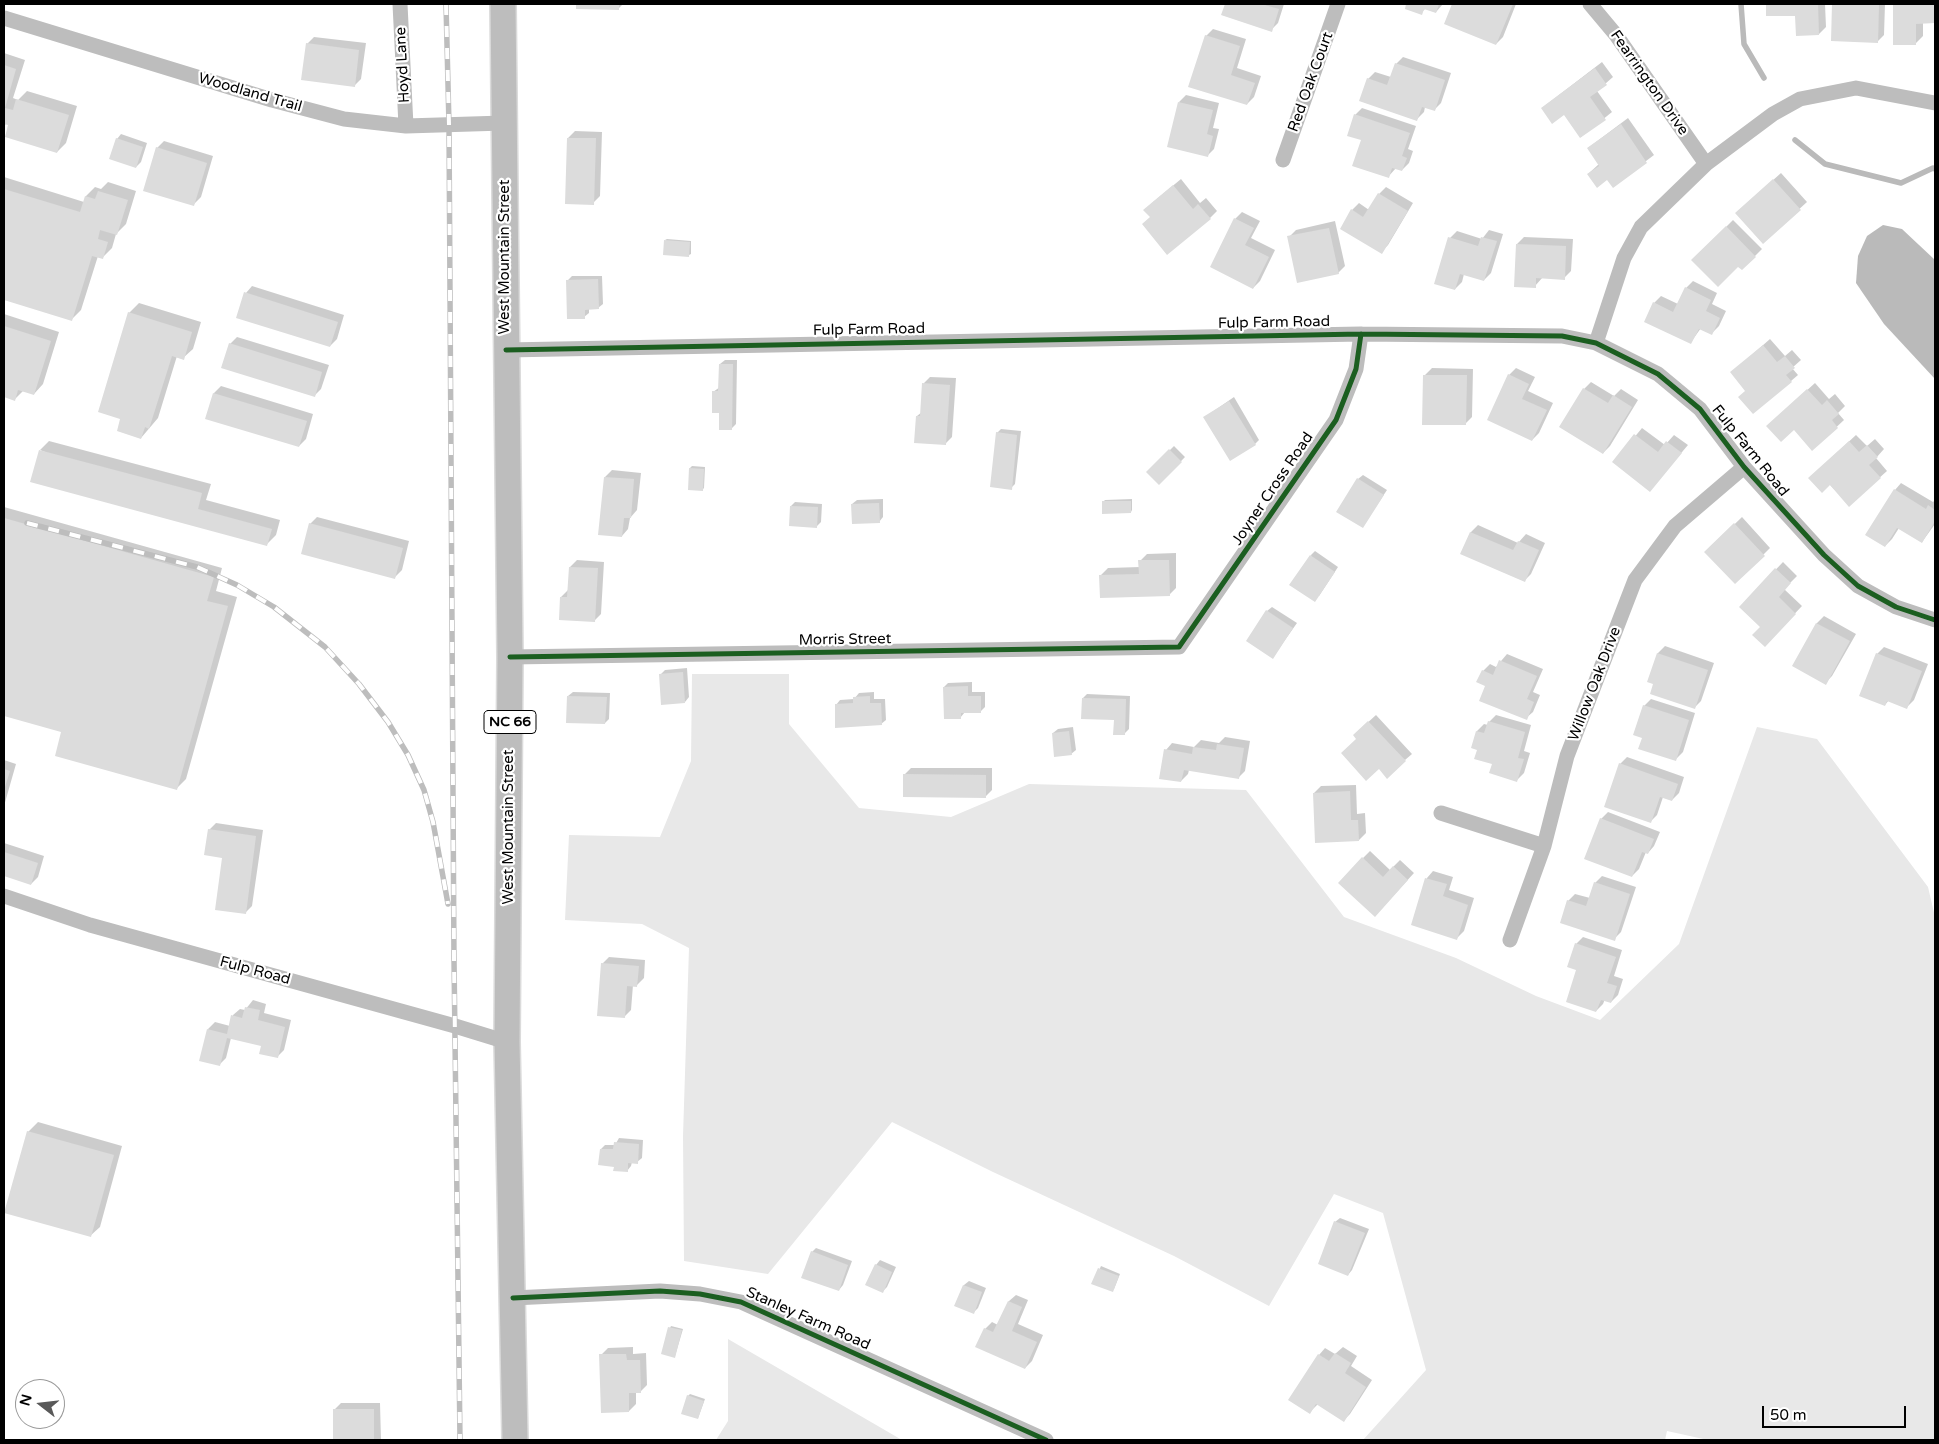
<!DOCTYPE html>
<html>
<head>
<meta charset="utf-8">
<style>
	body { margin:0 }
	#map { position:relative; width:1939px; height:1444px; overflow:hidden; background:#fff; font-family:"Varela Round",sans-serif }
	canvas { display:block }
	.frame { position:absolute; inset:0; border:5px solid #000; pointer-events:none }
	.north { position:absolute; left:15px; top:1379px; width:50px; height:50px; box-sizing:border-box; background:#fff; border:1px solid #999; border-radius:50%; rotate:286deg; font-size:14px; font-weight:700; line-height:20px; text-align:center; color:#000 }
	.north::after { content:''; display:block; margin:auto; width:18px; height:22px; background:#595959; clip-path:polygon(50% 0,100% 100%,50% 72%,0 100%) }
	.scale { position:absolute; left:1762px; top:1406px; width:144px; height:22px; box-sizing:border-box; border:2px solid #000; border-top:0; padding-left:6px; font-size:15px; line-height:18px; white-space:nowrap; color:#000; -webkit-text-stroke:4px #fff; paint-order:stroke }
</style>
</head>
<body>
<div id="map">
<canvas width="1939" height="1444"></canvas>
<div class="frame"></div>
<div class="north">N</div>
<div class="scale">50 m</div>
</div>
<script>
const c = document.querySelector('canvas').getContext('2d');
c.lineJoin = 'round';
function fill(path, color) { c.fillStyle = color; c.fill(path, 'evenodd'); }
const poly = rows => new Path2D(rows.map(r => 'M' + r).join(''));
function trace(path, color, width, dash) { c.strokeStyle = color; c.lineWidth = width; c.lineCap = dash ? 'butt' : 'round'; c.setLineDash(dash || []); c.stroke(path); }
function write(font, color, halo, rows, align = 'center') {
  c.font = font + ' "Varela Round",sans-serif'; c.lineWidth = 4.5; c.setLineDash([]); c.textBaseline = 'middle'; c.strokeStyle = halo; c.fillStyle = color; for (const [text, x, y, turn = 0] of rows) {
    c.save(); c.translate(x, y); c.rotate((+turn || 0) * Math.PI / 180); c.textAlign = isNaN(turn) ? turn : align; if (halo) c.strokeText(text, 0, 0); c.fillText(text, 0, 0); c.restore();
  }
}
fill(poly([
	[692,674,789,674,789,724,859,808,951,817,1029,784,1246,790,1344,917,1456,958,1536,996,1600,1020,1679,944,1757,727,1817,739,1928,887,1935,917,1935,1440,1708,1440,1667,1431,1665,1440,1363,1440,1426,1370,1383,1213,1334,1194,1269,1306,1174,1256,993,1172,892,1122,768,1274,684,1261,683,1136,689,948,642,924,565,920,569,835,660,837,691,761],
	[728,1339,902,1440,716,1440,728,1421]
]), '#e8e8e8');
fill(poly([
	[1883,225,1902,229,1935,260,1935,379,1884,324,1856,283,1858,256,1867,236]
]), '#bababa');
fill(poly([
	[577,4,623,4,618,9,577,8],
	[1226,4,1284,4,1278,23,1271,30,1223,15],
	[1407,4,1443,4,1436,12,1426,8,1421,13,1406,8],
	[1453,4,1516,4,1503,37,1496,44,1445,23],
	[1767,4,1825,4,1826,27,1819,34,1797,14,1767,15],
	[1833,4,1885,4,1884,35,1877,42,1832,40],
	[1894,4,1935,4,1935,22,1923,22,1923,36,1916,43,1895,44],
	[1213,29,1246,39,1237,68,1261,76,1254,97,1247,104,1206,36],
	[314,37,366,43,361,79,354,86,307,44],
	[4,53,25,60,13,98,18,100,27,91,77,106,66,143,57,152,10,124,6,123,4,128],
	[1403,57,1451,73,1441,103,1434,110,1425,107,1424,112,1417,119,1368,79,1375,72,1391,77,1396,64],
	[1602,62,1613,77,1597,91,1612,112,1581,137,1564,114,1542,108],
	[1186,95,1219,103,1213,128,1219,129,1214,149,1207,156,1179,102],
	[1362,108,1416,126,1408,149,1413,151,1409,163,1402,170,1396,168,1388,177,1355,115],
	[1628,118,1654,155,1613,186,1607,179,1588,174,1599,164,1588,148],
	[575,131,602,132,600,196,593,203,568,138],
	[121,134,147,143,141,162,136,167,117,139],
	[164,141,213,156,201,197,194,204,157,148],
	[1781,173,1807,202,1763,242,1744,206],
	[4,177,84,202,86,196,95,187,101,189,108,182,136,191,126,224,116,234,112,248,102,258,98,256,81,310,72,319,4,298],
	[1181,179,1200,203,1206,198,1217,211,1210,218,1151,217,1152,203],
	[1386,187,1413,203,1388,245,1381,252,1352,210,1359,203,1369,210,1379,194],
	[1242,212,1260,221,1251,238,1275,250,1260,281,1253,288,1235,219],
	[1733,220,1762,249,1742,269,1738,265,1693,260],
	[1335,221,1345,266,1338,273,1289,237,1296,230],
	[1489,230,1503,234,1491,273,1484,280,1464,274,1462,282,1455,289,1450,238,1457,231,1482,239],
	[1524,237,1573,239,1571,271,1564,278,1543,277,1535,286,1517,244],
	[667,239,691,241,691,254,689,255,665,240],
	[572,276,602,276,603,304,598,308,589,308,589,313,584,317,567,281],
	[1693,281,1717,293,1712,304,1726,311,1719,326,1712,333,1701,328,1691,342,1654,303,1661,296,1678,304,1686,288],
	[252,286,344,315,337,339,330,346,246,293],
	[139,303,201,322,193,349,183,358,177,356,158,418,141,438,122,418,129,313],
	[4,314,59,332,43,384,34,394,23,391,15,399,4,396],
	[237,337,329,365,321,389,314,396,230,344],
	[1770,339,1785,356,1792,350,1801,360,1792,368,1798,375,1791,381,1747,390,1739,366],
	[725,360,737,360,736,424,731,429,720,412,713,392,720,387,720,364],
	[1432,368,1473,369,1472,417,1465,424,1425,375],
	[1516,368,1535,377,1528,391,1553,403,1539,433,1532,440,1509,375],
	[930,377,956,378,952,437,945,444,917,416,922,412,924,383],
	[1591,382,1614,396,1621,389,1638,400,1610,446,1603,453,1584,389],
	[1815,383,1829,399,1835,394,1845,406,1838,413,1844,420,1812,450,1794,429,1774,420],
	[221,386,313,414,306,439,299,446,207,418,214,393],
	[1234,397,1259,440,1255,444,1205,417],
	[1642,428,1665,445,1674,435,1688,445,1650,490,1614,462],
	[1001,429,1021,431,1015,484,1011,488,997,433],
	[1856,435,1867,446,1875,439,1884,449,1876,458,1887,471,1849,505,1817,471],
	[49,441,211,484,206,500,280,520,276,535,267,544,40,450],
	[1174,446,1185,457,1159,484,1148,472],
	[692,466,705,467,704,488,702,490,689,489,690,468],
	[612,470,641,473,637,510,630,518,628,529,622,536,605,477],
	[1363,475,1387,490,1363,526,1358,479],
	[1901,483,1933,502,1935,500,1935,524,1922,542,1899,528,1892,539,1885,546,1895,490],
	[883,499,883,517,879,522,852,504,857,500],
	[1132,499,1132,510,1131,512,1103,502,1105,500],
	[795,502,822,504,821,522,817,526,791,506],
	[4,507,222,568,216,591,237,597,186,779,176,789,63,731,4,714],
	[317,517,409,541,402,570,395,577,310,524],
	[1742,517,1770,548,1735,583,1706,552],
	[1478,525,1518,543,1526,534,1545,543,1531,574,1524,581,1462,554,1471,532],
	[1315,551,1338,567,1319,596,1311,555],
	[1176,553,1176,588,1169,595,1101,575,1108,568,1140,567,1140,561,1147,554],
	[577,560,604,562,601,614,594,621,561,597,568,590,570,567],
	[1783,562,1797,576,1784,589,1802,606,1765,645,1762,627,1740,607],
	[1272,607,1297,623,1273,657,1267,611],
	[1824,616,1856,634,1832,676,1825,683,1794,665,1817,623],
	[1665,646,1714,663,1701,701,1694,708,1655,683,1649,681,1658,653],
	[1884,647,1928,664,1914,700,1907,707,1889,700,1885,705,1877,654],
	[1507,654,1543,669,1533,692,1540,695,1533,712,1526,718,1486,685,1483,671,1490,664,1496,667],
	[687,668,689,697,685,702,660,675,665,670],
	[972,682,972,692,985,692,985,707,981,711,965,712,960,718,944,687,948,683],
	[573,692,610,693,609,719,605,723,568,696],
	[874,692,874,699,885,699,886,720,881,724,836,705,840,700,854,699,859,693],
	[1087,694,1130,696,1129,729,1124,734,1115,719,1083,698],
	[1651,699,1695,713,1683,752,1676,759,1643,737,1644,706],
	[1376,715,1412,754,1405,760,1358,739,1354,735],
	[1496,715,1531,725,1524,751,1530,753,1524,773,1517,780,1493,763,1479,749,1477,731,1484,724,1488,725,1489,722],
	[1073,727,1076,750,1071,754,1053,733,1058,729],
	[1225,737,1250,741,1245,771,1238,778,1189,770,1188,774,1181,781,1166,750,1172,743,1194,747,1201,740,1219,743],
	[1627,757,1684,777,1679,793,1672,800,1663,797,1657,815,1650,822,1620,764],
	[4,760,16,764,4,806],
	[911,768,992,768,992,790,985,797,904,775],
	[1356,785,1357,814,1365,813,1366,833,1359,840,1314,793,1321,786],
	[1608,812,1660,832,1654,846,1648,853,1646,852,1639,869,1632,876,1601,819],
	[216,823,263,830,252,906,245,913,224,857,209,830],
	[4,843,44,856,38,877,31,884,4,875],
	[1370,851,1390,870,1400,860,1414,873,1382,908,1363,858],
	[1433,871,1453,877,1449,890,1474,898,1464,931,1457,938,1412,924,1427,878],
	[1602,876,1636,887,1621,932,1614,939,1568,901,1575,894,1590,898,1595,883],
	[1583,937,1622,950,1614,976,1623,979,1618,995,1611,1002,1605,999,1603,1004,1596,1011,1578,970,1576,944],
	[609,957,645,960,644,978,637,985,633,985,631,1010,624,1017,602,964],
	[253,1000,266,1004,264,1013,291,1020,284,1050,277,1057,262,1045,231,1038,226,1058,219,1065,208,1029,215,1022,230,1026,233,1015,240,1009,245,1010],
	[38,1122,122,1146,100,1227,90,1236,28,1132],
	[619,1138,643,1140,642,1158,637,1162,632,1162,631,1166,627,1171,615,1165,601,1149,605,1145,615,1145],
	[1340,1218,1369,1229,1352,1270,1348,1275,1335,1222],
	[816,1248,852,1261,843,1285,839,1290,812,1252],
	[880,1260,896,1267,887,1287,882,1292,876,1265],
	[1101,1266,1120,1274,1114,1289,1093,1284],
	[969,1281,986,1288,978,1308,974,1312,956,1305,964,1285],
	[1016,1295,1028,1300,1018,1324,1043,1335,1032,1361,1025,1368,985,1329,992,1322,998,1325,1009,1301],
	[671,1326,683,1329,675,1356,670,1328],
	[633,1347,633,1354,646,1353,647,1385,640,1392,636,1392,636,1404,629,1411,601,1355,608,1348],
	[1343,1347,1357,1356,1351,1366,1372,1380,1350,1414,1344,1420,1318,1404,1310,1412,1319,1355,1325,1348,1335,1354],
	[690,1394,705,1399,698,1418,688,1396],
	[341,1403,380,1403,381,1440,334,1440,334,1410]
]), '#0003');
trace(poly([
	[1741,4,1744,44,1764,78],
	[1795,140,1825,164,1901,183,1933,168,1935,169]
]), '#bababa', 5.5);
fill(poly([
	[576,4,619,4,619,10,576,9],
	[1225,4,1261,4,1279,9,1272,32,1221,15],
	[1406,4,1439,4,1436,13,1424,9,1422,15,1405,9],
	[1452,4,1513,4,1496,45,1444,24],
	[1766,4,1818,4,1819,35,1796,36,1795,16,1766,16],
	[1832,4,1879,5,1878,43,1831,41],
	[1893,4,1935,4,1935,23,1916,24,1916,45,1893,45],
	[1205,35,1240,46,1231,75,1255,83,1247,105,1188,87],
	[306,43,359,50,355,87,301,80],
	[1395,63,1445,80,1435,111,1422,107,1417,121,1359,101,1367,78,1387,85],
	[4,65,16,69,5,108,13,110,16,99,69,115,57,153,5,137,8,125,4,124],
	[1595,68,1607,85,1590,97,1606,120,1580,138,1564,115,1552,124,1541,108],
	[1178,102,1213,110,1207,134,1213,136,1208,157,1167,147],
	[1354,114,1410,133,1402,156,1407,158,1402,171,1392,168,1389,178,1352,166,1361,140,1347,136],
	[1621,124,1647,163,1613,188,1607,180,1597,188,1587,174,1599,166,1587,148],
	[116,138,143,147,136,168,109,159],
	[567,138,596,138,594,205,565,204],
	[156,147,207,163,194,206,143,191],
	[1773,179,1801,210,1763,244,1735,213],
	[1173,185,1193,209,1198,204,1211,219,1167,255,1142,224,1150,217,1143,210],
	[4,189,80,212,85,196,95,199,98,191,128,200,117,235,100,230,98,239,108,242,103,259,92,256,72,321,4,300],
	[1378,193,1408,211,1382,254,1340,229,1351,209,1363,217],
	[1234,218,1254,228,1245,245,1269,257,1253,289,1210,267],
	[1726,226,1756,257,1742,270,1738,267,1718,287,1691,260],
	[1329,228,1339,274,1297,283,1287,236],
	[1448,237,1478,246,1481,237,1497,241,1484,281,1460,274,1455,290,1434,284],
	[664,240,690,242,689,257,663,255],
	[1516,244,1566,246,1565,280,1536,278,1536,288,1514,287],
	[598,279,599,309,585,310,585,319,567,319,566,280],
	[1685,287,1711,300,1706,311,1720,318,1712,335,1699,329,1691,344,1644,322,1653,302,1673,312],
	[244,292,338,322,330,347,236,318],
	[128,312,192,332,184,360,172,356,149,429,145,427,141,439,117,431,120,419,98,412],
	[4,326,51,341,34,395,18,390,15,401,4,397],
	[229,343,322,372,315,397,221,368],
	[1763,345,1777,362,1785,356,1795,368,1786,375,1792,382,1753,414,1738,397,1745,391,1730,372],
	[719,364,733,364,732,430,719,430,719,413,712,413,712,391,718,391],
	[1508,374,1529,384,1522,399,1547,410,1532,441,1487,420],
	[1423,375,1467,375,1466,425,1422,425],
	[922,383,950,385,946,445,914,443,916,416,920,416],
	[1583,388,1608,403,1613,395,1632,407,1603,454,1559,427],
	[1807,389,1822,405,1827,400,1839,414,1832,420,1838,428,1812,451,1794,430,1781,442,1766,426],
	[213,393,307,421,299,447,205,419],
	[1229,401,1256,445,1230,461,1203,417],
	[996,432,1017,435,1012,490,990,487],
	[1634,434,1658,452,1666,441,1682,453,1650,492,1612,462],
	[1849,441,1859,452,1867,445,1878,457,1869,465,1881,478,1849,507,1830,485,1822,493,1808,478],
	[1169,449,1182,462,1159,485,1146,472],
	[39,450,202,493,198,509,272,529,267,546,30,482],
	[689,468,704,469,703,491,688,490],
	[604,477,634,479,631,518,624,518,622,537,598,535],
	[1357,478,1384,495,1363,528,1336,512],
	[1894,489,1926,509,1928,505,1935,510,1935,521,1922,543,1897,528,1885,547,1865,535],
	[1102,501,1131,501,1131,513,1102,514],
	[879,503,880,523,852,524,851,504],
	[790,506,818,507,817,528,789,526],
	[4,518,214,577,207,601,228,606,177,790,55,756,61,732,4,716],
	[309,523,403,548,395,579,301,554],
	[1734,523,1765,556,1735,584,1704,552],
	[1470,532,1513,550,1518,541,1539,550,1525,582,1460,554],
	[1310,555,1335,572,1315,602,1289,585],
	[1138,560,1169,560,1170,596,1100,598,1099,575,1139,574],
	[569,567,598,568,595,622,559,620,560,597,567,597],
	[1775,568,1791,583,1779,597,1796,614,1765,647,1752,635,1760,627,1739,607],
	[1266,610,1293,628,1273,659,1246,641],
	[1816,623,1850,641,1826,685,1792,666],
	[1657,653,1708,670,1695,709,1650,694,1653,684,1647,682],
	[1876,653,1922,671,1907,709,1887,701,1885,706,1859,696],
	[1499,660,1537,676,1527,699,1534,702,1527,720,1479,701,1485,686,1476,682,1482,670,1493,675],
	[683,672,685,703,661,705,659,674],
	[968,686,968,696,981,696,981,713,961,713,961,719,944,719,943,687],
	[567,696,607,697,605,724,566,723],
	[870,696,870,703,881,703,882,725,835,728,835,704,853,703,853,697],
	[1082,698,1126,699,1125,735,1113,735,1114,720,1081,719],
	[1643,705,1689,720,1676,761,1638,749,1642,738,1633,735],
	[1368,721,1406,761,1387,779,1379,769,1366,781,1341,753,1356,739,1353,735],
	[1488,721,1525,732,1518,758,1524,759,1517,782,1489,773,1492,764,1474,759,1477,750,1471,748,1476,731,1484,733],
	[1069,731,1072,755,1054,757,1052,733],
	[1217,744,1244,748,1239,779,1184,770,1181,782,1159,779,1164,749,1192,754,1193,747,1216,750],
	[1619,763,1678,784,1672,801,1660,797,1651,823,1604,807],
	[4,769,10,771,4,790],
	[903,774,986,775,986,798,903,797],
	[1350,791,1351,820,1358,820,1359,841,1315,843,1313,793],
	[1600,818,1654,839,1648,854,1642,852,1632,877,1584,859],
	[208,829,256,836,246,914,215,910,222,858,204,855],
	[4,852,38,863,31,885,4,876],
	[1362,857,1383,877,1393,866,1408,880,1375,917,1338,883],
	[1425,878,1447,884,1443,896,1468,905,1457,940,1411,925],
	[1594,882,1630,894,1615,941,1560,923,1567,900,1586,906],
	[1575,943,1616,957,1607,983,1617,986,1611,1003,1601,1000,1596,1012,1566,1002,1576,970,1567,967],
	[601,963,639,966,637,987,627,986,625,1018,597,1016],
	[245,1007,260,1010,258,1020,285,1027,278,1058,259,1054,261,1046,227,1038,220,1066,199,1061,207,1029,227,1034,231,1015,242,1018],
	[27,1131,114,1155,91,1237,4,1213],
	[614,1142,639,1144,638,1164,628,1163,628,1172,613,1171,614,1167,598,1165,600,1149,613,1149],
	[1334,1221,1365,1233,1348,1276,1318,1264],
	[811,1251,848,1265,839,1291,801,1278],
	[875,1264,892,1272,883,1293,865,1285],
	[1098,1268,1119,1276,1113,1292,1091,1284],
	[963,1285,982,1292,974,1314,954,1306],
	[1008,1301,1022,1307,1012,1331,1037,1342,1025,1369,975,1347,984,1328,993,1332],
	[668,1327,682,1330,675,1358,661,1354],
	[1335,1353,1351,1363,1345,1373,1366,1387,1344,1422,1316,1404,1310,1414,1288,1400,1318,1354,1329,1361],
	[599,1354,626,1354,627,1360,640,1360,641,1393,629,1393,629,1412,601,1413],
	[687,1395,704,1401,698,1419,681,1414],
	[333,1409,374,1409,374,1440,333,1440]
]), '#dcdcdc');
const primary = poly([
	[503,4,510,657,507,1042,515,1440]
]);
trace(primary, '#dbdbdb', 28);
trace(poly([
	[400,4,406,126],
	[1590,4,1616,35,1706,164],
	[4,18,272,100,344,119,406,126,504,123],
	[1283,160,1338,4],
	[1596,343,1624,258,1641,227,1706,164,1773,114,1800,99,1856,88,1935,103],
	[506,350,1361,334,1562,336,1596,343,1658,374,1700,409,1744,467,1824,555,1858,586,1896,607,1935,620],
	[510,657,1179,647,1336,420,1356,369,1361,334],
	[1441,813,1544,846],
	[4,896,90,925,455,1026,507,1042],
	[1510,940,1544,846,1567,756,1635,580,1675,526,1744,467],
	[513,1298,660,1291,700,1294,741,1302,1046,1440]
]), '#bdbdbd', 15);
trace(primary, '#bdbdbd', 25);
const rail = poly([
	[446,4,449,125,454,959,460,1440],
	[27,523,197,567,237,585,274,607,325,647,359,684,388,722,408,755,424,790,433,822,448,904]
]);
trace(rail, '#bdbdbd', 5.5);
trace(rail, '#fff', 4, [11]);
trace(poly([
	[506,350,1361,334,1562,336,1596,343,1658,374,1700,409,1744,467,1824,555,1858,586,1896,607,1935,620],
	[510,657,1179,647,1336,420,1356,369,1361,334],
	[513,1298,660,1291,700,1294,741,1302,1046,1440]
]), '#1b5e20', 5);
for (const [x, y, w] of [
	[510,722,52]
]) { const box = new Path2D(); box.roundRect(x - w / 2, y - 11.5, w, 23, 4); c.fillStyle = '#fff'; c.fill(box); trace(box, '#000', 1); }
write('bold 14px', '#000', null, [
	["NC 66",510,722]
]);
write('15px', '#000', '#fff', [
	["Hoyd Lane",403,65,-93],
	["Red Oak Court",1311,82,-70],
	["Fearrington Drive",1649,83,55],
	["Woodland Trail",250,93,16],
	["West Mountain Street",505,257,-90],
	["Fulp Farm Road",1274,323,-1],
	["Fulp Farm Road",869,330,-1],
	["Fulp Farm Road",1750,451,51],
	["Joyner Cross Road",1273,489,-56],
	["Morris Street",845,640,-1],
	["Willow Oak Drive",1595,684,-69],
	["West Mountain Street",509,827,-90],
	["Fulp Road",255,971,15],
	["Stanley Farm Road",808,1319,24]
]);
</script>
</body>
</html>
